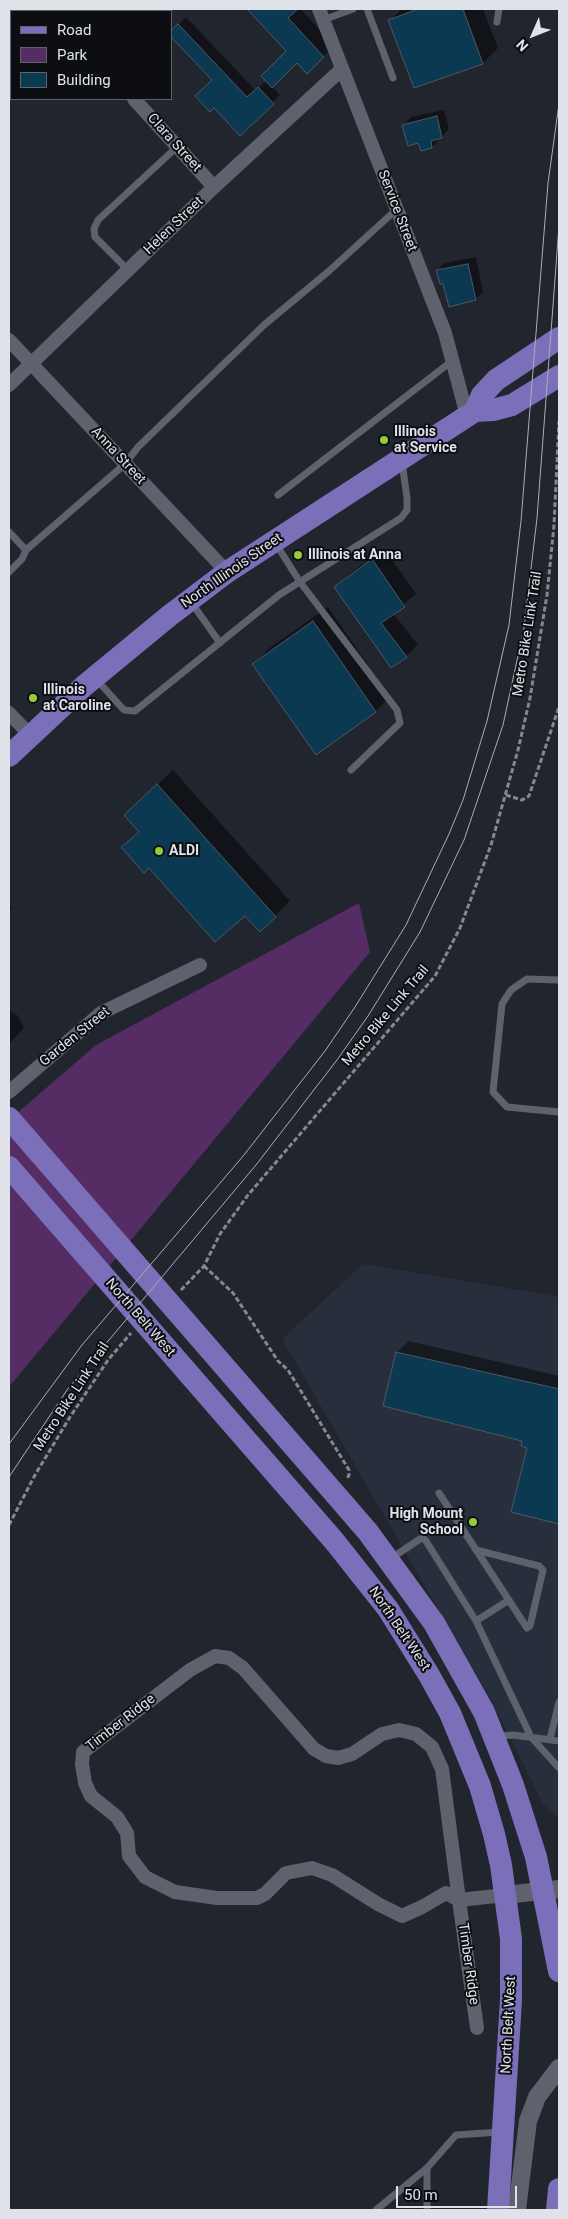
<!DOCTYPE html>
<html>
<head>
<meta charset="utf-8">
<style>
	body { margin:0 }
	#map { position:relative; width:568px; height:2219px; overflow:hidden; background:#21252e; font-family:Roboto,sans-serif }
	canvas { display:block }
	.frame { position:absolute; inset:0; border:10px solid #dfe2e8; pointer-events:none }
	.legend { position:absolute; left:10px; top:10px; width:162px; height:90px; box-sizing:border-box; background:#0c0e12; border:1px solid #606368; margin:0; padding:6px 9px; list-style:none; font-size:15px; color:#dfe2e8 }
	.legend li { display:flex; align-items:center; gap:10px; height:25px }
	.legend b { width:25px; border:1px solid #606368 }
	.north { position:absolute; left:508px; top:10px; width:50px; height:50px; -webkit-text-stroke:4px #0c0e12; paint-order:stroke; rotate:226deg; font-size:14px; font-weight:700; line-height:20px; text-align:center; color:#dfe2e8 }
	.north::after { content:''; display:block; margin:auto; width:18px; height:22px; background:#dfe2e8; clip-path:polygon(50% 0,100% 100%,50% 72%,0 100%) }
	.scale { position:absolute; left:396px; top:2186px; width:121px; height:22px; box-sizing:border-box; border:2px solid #dfe2e8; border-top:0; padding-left:6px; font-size:15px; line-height:18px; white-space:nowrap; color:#dfe2e8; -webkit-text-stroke:4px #0c0e12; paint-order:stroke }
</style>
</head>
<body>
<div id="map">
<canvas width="568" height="2219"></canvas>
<div class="frame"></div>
<ul class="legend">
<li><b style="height:6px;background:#7a6fb8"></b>Road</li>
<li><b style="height:14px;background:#552c63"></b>Park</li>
<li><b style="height:14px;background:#0b3951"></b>Building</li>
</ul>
<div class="north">N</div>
<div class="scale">50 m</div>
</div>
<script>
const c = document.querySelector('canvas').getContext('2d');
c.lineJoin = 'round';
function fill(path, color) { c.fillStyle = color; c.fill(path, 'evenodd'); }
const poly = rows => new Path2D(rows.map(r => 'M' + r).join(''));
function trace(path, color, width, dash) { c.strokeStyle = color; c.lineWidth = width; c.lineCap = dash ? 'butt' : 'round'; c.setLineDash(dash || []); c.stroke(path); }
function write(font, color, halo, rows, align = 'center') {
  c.font = font + ' Roboto,sans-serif'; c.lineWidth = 4; c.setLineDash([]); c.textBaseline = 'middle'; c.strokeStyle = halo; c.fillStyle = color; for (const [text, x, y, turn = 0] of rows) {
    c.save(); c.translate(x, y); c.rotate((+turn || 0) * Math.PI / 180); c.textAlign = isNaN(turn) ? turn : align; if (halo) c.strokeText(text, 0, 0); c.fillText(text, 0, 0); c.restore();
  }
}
fill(poly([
	[363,1264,559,1297,559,1818,543,1804,494,1705,282,1339]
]), '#282f3c');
fill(poly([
	[359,903,370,952,9,1387,9,1120,96,1045]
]), '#552c63');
fill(poly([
	[248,9,301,9,334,46,307,72,297,61,272,86,280,95,240,134,214,80,171,32,186,17,256,91,267,80,288,51],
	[402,9,483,9,498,48,483,63,390,20],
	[444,110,449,129,432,147,419,142,404,125,411,117],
	[476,257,483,292,475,299,444,282,437,270,445,263],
	[384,548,416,594,393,613,418,645,406,656,336,587,347,576],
	[328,607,390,697,375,712,254,664,268,649],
	[173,770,290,901,275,916,245,914,149,866,123,847,140,831,141,800],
	[9,904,12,909,9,912],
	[9,1010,17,1015,24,1028,9,1044],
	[409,1341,559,1376,559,1523,512,1511,529,1447,523,1440,384,1405,397,1352]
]), '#0007');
const building = poly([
	[247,9,298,9,288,18,324,57,307,74,297,63,272,88,261,76,286,51,247,9],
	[418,9,463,9,483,64,414,88,388,20,418,9],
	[178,24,247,97,258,87,274,104,240,136,214,108,210,112,195,96,212,80,171,37,171,30,178,24],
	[437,116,442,138,431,141,432,148,421,151,418,143,408,146,402,125,437,116],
	[468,264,476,300,449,307,443,284,440,284,436,270,468,264],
	[372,559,405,607,381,623,407,657,391,668,334,587,372,559],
	[313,621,376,712,316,755,252,664,313,621],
	[157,784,276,917,260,932,245,916,215,942,149,868,144,873,121,847,139,832,124,815,157,784],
	[396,1352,559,1389,559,1524,511,1512,527,1448,521,1446,522,1441,383,1406,396,1352]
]);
fill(building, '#0b3951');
trace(building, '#4e585f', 1);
trace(poly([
	[506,795,522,800,529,796,559,707],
	[204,1266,233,1293,278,1361,288,1370,349,1470,349,1475,347,1479],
	[181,1290,204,1266,220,1234,248,1195,435,976,460,928,491,845,518,750,530,698,547,595,554,525,559,421],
	[9,1525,35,1475,70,1417,108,1360,131,1333]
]), '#858890', 3, [5, 2.5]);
trace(poly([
	[367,9,393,78],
	[323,20,353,9],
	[497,22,499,9],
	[128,270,95,237,94,229,98,220,178,146],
	[278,495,452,361],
	[9,532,26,550,125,464,138,447,264,325,329,271,397,209],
	[276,544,300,582,397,710,400,723,351,770],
	[9,572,22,559,26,550],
	[191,602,220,643],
	[96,679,124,710,135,711,279,595,401,518,407,510,407,498,402,462],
	[559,980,527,979,511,990,502,1004,493,1092,507,1107,559,1112],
	[439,1493,527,1628,530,1626,543,1570,539,1566,476,1550],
	[390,1559,420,1539,423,1538,426,1541,476,1621,531,1737,559,1768],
	[476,1621,509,1600],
	[498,1736,513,1735,559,1741],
	[550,1739,559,1702],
	[376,2210,427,2168,456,2135,500,2132],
	[427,2210,427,2168]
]), '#5d626c', 7);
trace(poly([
	[53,9,55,11],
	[319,9,445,333,467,416],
	[134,99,214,187],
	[9,340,227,572],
	[9,385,214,187,342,69],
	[9,713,31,736],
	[9,1092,101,1013,200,965],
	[477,2028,459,1900,442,1769,432,1747,416,1734,399,1730,382,1734,352,1754,338,1758,326,1756,314,1749,243,1668,229,1658,215,1656,190,1670,83,1752,82,1764,85,1783,91,1796,117,1817,127,1833,129,1856,145,1877,175,1892,217,1898,257,1898,265,1894,286,1873,312,1868,332,1875,378,1904,402,1916,422,1907,446,1893,459,1900,505,1895]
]), '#5d626c', 14);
trace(poly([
	[505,1895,559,1889],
	[517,2210,528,2121,537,2097,559,2068]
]), '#5d626c', 18);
trace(poly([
	[475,411,493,410,512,405,559,376],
	[9,756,84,686,169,616,227,572,475,411,482,395,496,380,559,338],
	[9,1118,368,1532,434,1623,484,1712,513,1785,536,1857,559,1971],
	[9,1167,335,1542,388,1609,429,1675,450,1713,480,1786,494,1834,501,1865,511,1939,511,2000,498,2210],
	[557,2210,559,2189]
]), '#7a6fb8', 22);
trace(poly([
	[9,1444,82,1345,244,1155,325,1051,355,1007,406,925,449,834,463,800,487,721,509,625,521,521,548,183,559,104],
	[9,1477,67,1390,256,1165,337,1060,368,1016,420,932,464,840,503,725,524,628,537,518,559,226]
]), '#abaeb5', 1);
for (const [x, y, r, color] of [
	[384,440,5,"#95cc3a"],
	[298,555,5,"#95cc3a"],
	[33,698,5,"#95cc3a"],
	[159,851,5,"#95cc3a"],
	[473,1522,5,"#95cc3a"]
]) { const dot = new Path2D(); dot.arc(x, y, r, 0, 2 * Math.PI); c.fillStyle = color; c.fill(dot); trace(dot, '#0c0e12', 2); }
write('14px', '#dfe2e8', '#0c0e12', [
	["Clara Street",174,143,48],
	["Service Street",397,211,69],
	["Helen Street",174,226,-44],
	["Anna Street",118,456,47],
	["North Illinois Street",232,571,-35],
	["Metro Bike Link Trail",528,634,-81],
	["Metro Bike Link Trail",386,1016,-50],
	["Garden Street",75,1037,-39],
	["North Belt West",140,1318,49],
	["Metro Bike Link Trail",72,1397,-57],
	["North Belt West",399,1629,56],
	["Timber Ridge",121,1723,-38],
	["Timber Ridge",468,1964,82],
	["North Belt West",509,2025,-87]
]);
write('bold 14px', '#dfe2e8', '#0c0e12', [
	["Illinois",394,432],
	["at Service",394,448],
	["Illinois at Anna",308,555],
	["Illinois",43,690],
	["at Caroline",43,706],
	["ALDI",169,851],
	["High Mount",463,1514,"right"],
	["School",463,1530,"right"]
], 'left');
</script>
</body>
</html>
